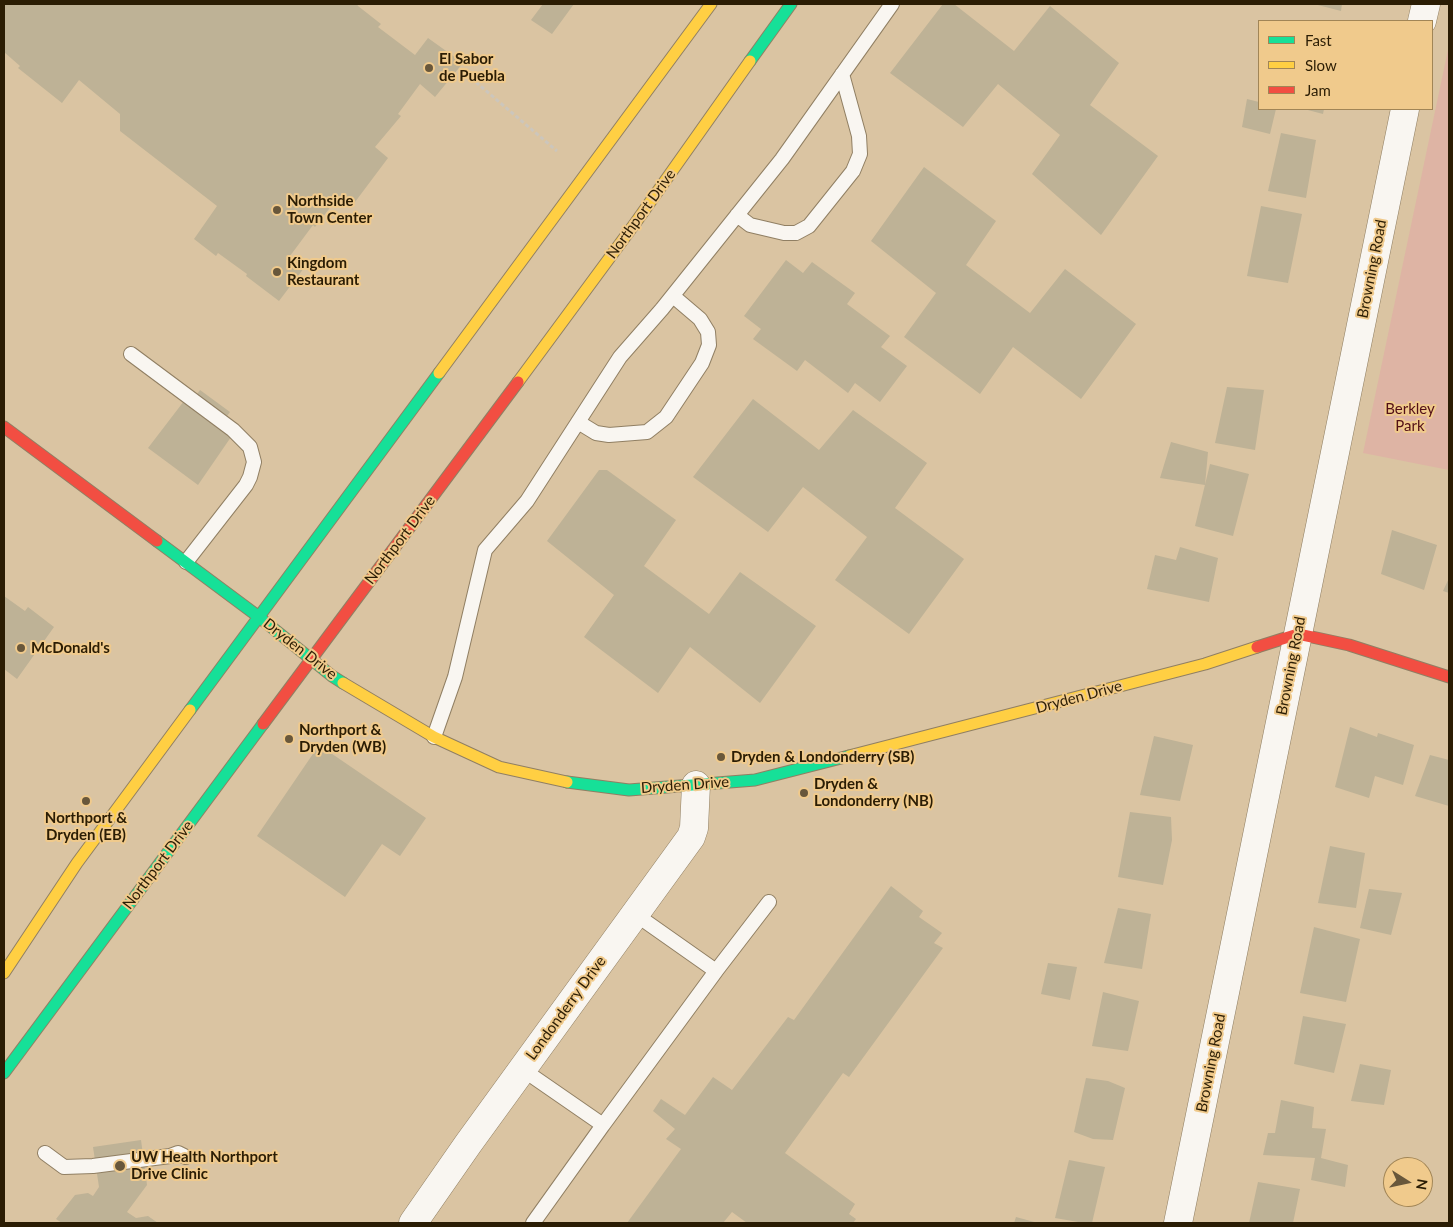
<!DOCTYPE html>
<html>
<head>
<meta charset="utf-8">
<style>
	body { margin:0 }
	#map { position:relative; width:1453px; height:1227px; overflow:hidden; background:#dac4a2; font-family:Lato,sans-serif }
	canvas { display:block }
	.frame { position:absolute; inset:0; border:5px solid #2b1d04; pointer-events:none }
	.legend { position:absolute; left:1258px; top:20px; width:175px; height:90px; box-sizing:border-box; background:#f0ca8c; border:1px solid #a18556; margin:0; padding:6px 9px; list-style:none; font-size:15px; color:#2b1d04 }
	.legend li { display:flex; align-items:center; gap:10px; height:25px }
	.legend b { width:25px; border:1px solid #a18556 }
	.north { position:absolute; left:1383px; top:1157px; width:50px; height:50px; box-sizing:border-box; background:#f0ca8c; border:1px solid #a18556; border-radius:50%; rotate:100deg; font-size:14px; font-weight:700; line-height:20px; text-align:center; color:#2b1d04 }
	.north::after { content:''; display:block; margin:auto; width:18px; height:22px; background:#68573b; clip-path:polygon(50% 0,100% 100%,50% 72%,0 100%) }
</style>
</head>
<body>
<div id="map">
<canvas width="1453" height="1227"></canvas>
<div class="frame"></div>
<ul class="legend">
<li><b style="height:6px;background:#16e098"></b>Fast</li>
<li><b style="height:6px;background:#ffcf43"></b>Slow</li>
<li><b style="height:6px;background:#f24e42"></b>Jam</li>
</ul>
<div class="north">N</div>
</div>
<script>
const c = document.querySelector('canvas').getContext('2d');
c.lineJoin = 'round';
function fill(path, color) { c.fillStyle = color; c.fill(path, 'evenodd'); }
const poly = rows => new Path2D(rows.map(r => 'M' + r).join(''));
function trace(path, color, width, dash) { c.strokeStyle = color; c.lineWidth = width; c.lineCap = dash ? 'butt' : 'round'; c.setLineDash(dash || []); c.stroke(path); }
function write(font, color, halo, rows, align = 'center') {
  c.font = font + ' Lato,sans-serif'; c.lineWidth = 4; c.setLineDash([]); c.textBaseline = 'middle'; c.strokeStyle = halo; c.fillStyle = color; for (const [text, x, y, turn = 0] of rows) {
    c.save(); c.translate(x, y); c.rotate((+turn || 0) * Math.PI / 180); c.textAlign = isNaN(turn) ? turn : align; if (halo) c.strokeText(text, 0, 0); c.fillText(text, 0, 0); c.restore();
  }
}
fill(poly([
	[1449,45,1449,470,1363,453]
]), '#deb4a4');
fill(poly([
	[4,4,357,4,358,6,381,24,378,27,415,55,428,38,463,63,435,97,420,84,398,114,401,116,375,147,388,158,352,206,339,196,315,227,313,225,290,256,304,268,279,301,246,276,247,274,218,253,216,256,194,239,217,206,120,131,120,114,79,80,62,103,18,68,20,66,4,52],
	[543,4,574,4,552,34,531,20],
	[943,4,954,4,1014,51,1050,6,1119,63,1090,105,1158,156,1101,235,1032,174,1060,135,998,84,963,127,890,73],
	[1314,4,1342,4,1341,11],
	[1247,99,1259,102,1259,109,1276,109,1270,134,1242,127],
	[1304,109,1324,109,1323,114],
	[1281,133,1316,140,1306,198,1268,191],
	[924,167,996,221,966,265,1030,313,1065,269,1136,324,1081,399,1013,347,980,394,904,337,936,293,871,241],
	[1261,206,1302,214,1288,283,1247,276],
	[786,260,803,273,812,262,855,293,847,304,890,336,881,347,907,366,880,402,855,383,848,393,805,360,797,371,753,339,761,329,744,316],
	[1227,387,1264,390,1255,450,1215,443],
	[200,390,230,412,219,427,231,437,198,485,148,448,184,401,189,405],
	[753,399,819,450,853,410,927,463,895,508,964,559,909,634,835,580,867,537,803,487,768,532,693,477],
	[1171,442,1208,452,1205,485,1160,478],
	[1210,464,1249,474,1233,536,1195,526],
	[599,470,607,470,676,520,644,566,709,614,740,572,816,626,760,703,690,647,658,693,584,637,614,595,547,541],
	[1392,530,1437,545,1424,590,1381,574],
	[1180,547,1218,558,1209,602,1147,589,1155,555,1176,560],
	[1449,578,1449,593,1443,591],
	[4,596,25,611,28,607,54,627,17,679,4,669],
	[1350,727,1377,737,1378,733,1414,745,1403,785,1375,776,1369,798,1335,787],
	[1154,736,1193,745,1180,801,1140,795],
	[319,745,426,818,400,856,382,844,345,897,257,836],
	[1430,755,1449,760,1449,806,1415,796],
	[1130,812,1171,817,1172,840,1163,885,1118,877],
	[1330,846,1365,853,1356,908,1318,903],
	[891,886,923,911,919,917,942,933,934,943,943,948,849,1077,843,1073,785,1153,855,1204,849,1214,856,1219,853,1223,747,1223,732,1212,723,1223,627,1223,681,1149,666,1139,675,1129,653,1111,661,1099,685,1115,713,1077,732,1090,788,1017,794,1020],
	[1369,889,1402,893,1391,935,1360,928],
	[1118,908,1151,914,1142,969,1104,963],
	[1314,927,1360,939,1346,1002,1300,993],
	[1048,963,1077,967,1070,1000,1041,994],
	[1103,992,1139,1001,1128,1051,1092,1046],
	[1303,1016,1346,1024,1334,1073,1294,1064],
	[1360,1064,1391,1070,1384,1105,1351,1101],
	[1086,1078,1108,1081,1125,1088,1113,1140,1093,1139,1074,1132],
	[1281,1100,1314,1107,1312,1128,1326,1129,1321,1158,1348,1165,1345,1187,1311,1180,1315,1158,1263,1155,1268,1133,1275,1133],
	[141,1140,147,1185,127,1212,136,1218,148,1216,158,1223,62,1223,56,1219,75,1195,88,1193,93,1196,99,1187,93,1147],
	[1069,1160,1105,1167,1092,1223,1084,1223,1055,1218],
	[1258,1182,1300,1189,1293,1223,1249,1223],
	[1016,1217,1038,1223,1014,1223]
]), '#beb296');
const lane = poly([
	[737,215,750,225,784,233,796,233,809,226,853,171,860,154,859,136,842,74],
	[131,354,233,430,250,447,254,462,250,477,246,485,186,562],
	[578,422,596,433,609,435,647,432,666,417,702,363,709,345,708,332,700,319,673,296],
	[434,737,455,677,485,550,527,501,620,357,662,309,782,159,892,4],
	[716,971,769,902],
	[522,1069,603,1125,716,971,635,914],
	[45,1153,64,1167,93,1166,170,1156,178,1153,186,1157],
	[533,1223,603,1125]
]);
const street = poly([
	[1422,21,1426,4],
	[413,1223,468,1144,691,837,694,828,696,785],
	[1178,1223,1405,109]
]);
const fast = poly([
	[750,61,791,4],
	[157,541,259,617,332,676,343,683],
	[190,710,439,373],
	[567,782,629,790,755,780,849,756],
	[4,1073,263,724]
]);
const slow = poly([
	[439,373,711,4],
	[518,382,636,222,750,61],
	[343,683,434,737,499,767,567,782],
	[849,756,1205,664,1257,647],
	[4,973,77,863,190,710]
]);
const jam = poly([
	[4,427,157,541],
	[1257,647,1298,634,1349,645,1449,677],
	[263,724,518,382]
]);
trace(lane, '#907f63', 16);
trace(street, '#907f63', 29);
trace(fast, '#907f63', 13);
trace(slow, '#907f63', 13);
trace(jam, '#907f63', 13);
trace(poly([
	[471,78,557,151]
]), '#ccc6bc', 3, [4, 2.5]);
trace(lane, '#f9f6f1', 14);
trace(street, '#f9f6f1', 28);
trace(fast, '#16e098', 11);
trace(slow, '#ffcf43', 11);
trace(jam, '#f24e42', 11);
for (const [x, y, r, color] of [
	[429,68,5,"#68573b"],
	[277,210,5,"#68573b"],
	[277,272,5,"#68573b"],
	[21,648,5,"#68573b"],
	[289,739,5,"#68573b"],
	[721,757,5,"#68573b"],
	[804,793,5,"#68573b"],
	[86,801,5,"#68573b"],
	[120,1166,6,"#68573b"]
]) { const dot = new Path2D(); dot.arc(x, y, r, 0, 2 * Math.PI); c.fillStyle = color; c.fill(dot); trace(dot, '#f0ca8c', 2); }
write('bold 15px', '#2b1d04', '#f0ca8c', [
	["El Sabor",439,59],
	["de Puebla",439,76],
	["Northside",287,201],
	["Town Center",287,218],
	["Kingdom",287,263],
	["Restaurant",287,280],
	["McDonald's",31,648],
	["Northport &",299,730],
	["Dryden (WB)",299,747],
	["Dryden & Londonderry (SB)",731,757],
	["Dryden &",814,784],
	["Londonderry (NB)",814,801],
	["Northport &",86,818,"center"],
	["Dryden (EB)",86,835,"center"],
	["UW Health Northport",131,1157],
	["Drive Clinic",131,1174]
], 'left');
write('15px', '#2b1d04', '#f0ca8c', [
	["Northport Drive",641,214,-54],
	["Browning Road",1372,269,-79],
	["Northport Drive",400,540,-53],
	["Dryden Drive",300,649,38],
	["Browning Road",1291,666,-79],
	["Dryden Drive",1079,697,-15],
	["Dryden Drive",685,785,-4],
	["Northport Drive",158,865,-53],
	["Londonderry Drive",566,1008,-54],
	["Browning Road",1211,1063,-79]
]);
write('15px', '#520f17', '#f0ca8c', [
	["Berkley",1410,409],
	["Park",1410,426]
]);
</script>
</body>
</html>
